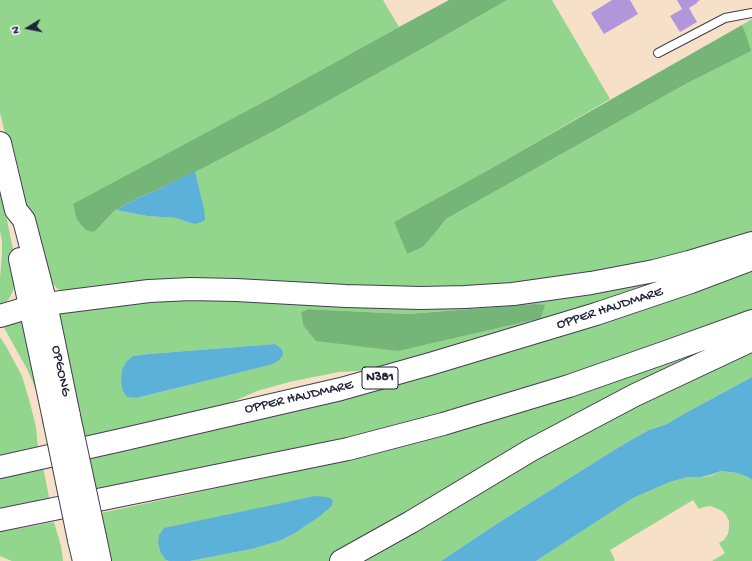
<!DOCTYPE html>
<html>
<head>
<meta charset="utf-8">
<style>
	body { margin:0 }
	#map { position:relative; width:752px; height:561px; overflow:hidden; background:#f6e0c7; font-family:"Gochi Hand",sans-serif }
	canvas { display:block }
	.north { position:absolute; left:8px; top:8px; width:40px; height:40px; -webkit-text-stroke:3px #fff; paint-order:stroke; rotate:260deg; font-size:11px; font-weight:700; line-height:16px; text-align:center; color:#22223b }
	.north::after { content:''; display:block; margin:auto; width:14px; height:18px; background:#22223b; clip-path:polygon(50% 0,100% 100%,50% 72%,0 100%) }
</style>
</head>
<body>
<div id="map">
<canvas width="752" height="561"></canvas>
<div class="north">N</div>
</div>
<script>
const c = document.querySelector('canvas').getContext('2d');
c.lineJoin = 'round';
function fill(path, color) { c.fillStyle = color; c.fill(path, 'evenodd'); }
const poly = rows => new Path2D(rows.map(r => 'M' + r).join(''));
function trace(path, color, width, dash) { c.strokeStyle = color; c.lineWidth = width; c.lineCap = dash ? 'butt' : 'round'; c.setLineDash(dash || []); c.stroke(path); }
function write(font, color, halo, rows, align = 'center') {
  c.font = font + ' "Gochi Hand",sans-serif'; c.lineWidth = 3; c.setLineDash([]); c.textBaseline = 'middle'; c.strokeStyle = halo; c.fillStyle = color; for (const [text, x, y, turn = 0] of rows) {
    c.save(); c.translate(x, y); c.rotate((+turn || 0) * Math.PI / 180); c.textAlign = isNaN(turn) ? turn : align; if (halo) c.strokeText(text, 0, 0); c.fillText(text, 0, 0); c.restore();
  }
}
fill(poly([
	[0,0,383,0,399,27,256,106,114,211,116,210,147,216,176,218,194,224,204,208,195,171,211,164,274,131,436,41,507,0,552,0,610,99,490,169,394,222,407,254,423,247,436,232,446,219,684,85,750,51,746,34,742,25,752,19,752,237,715,250,526,287,67,292,58,289,48,279,16,176,20,174,13,148,9,149,0,113],
	[0,186,17,269,13,291,10,297,5,304,0,307,0,278,2,254,2,241,0,231],
	[752,268,752,310,666,342,565,376,442,413,346,438,96,492,89,456],
	[690,272,593,305,374,370,339,372,289,382,257,391,223,406,85,437,56,315,60,310,148,297,345,302],
	[534,304,544,306,303,325,301,312,308,309,407,314],
	[275,344,282,349,270,365,138,398,127,396,134,356,148,354],
	[20,320,25,321,38,394,27,369,2,324],
	[743,335,408,517,330,561,190,561,252,549,279,541,295,533,319,517,332,506,333,500,166,560,169,561,110,561,103,527,101,513,353,459],
	[0,337,7,348,22,376,30,403,36,427,38,448,0,456],
	[752,347,752,377,680,416,667,424,649,430,619,447,498,523,441,561,354,561,484,485],
	[43,467,50,502,0,512,0,476],
	[721,471,737,473,748,477,752,480,752,561,712,561,725,553,719,543,724,540,728,534,729,528,729,521,726,515,722,511,716,508,710,506,704,507,699,509,693,500,610,550,615,560,614,561,536,561,633,498,670,482,688,477,701,477,710,476],
	[54,522,61,546,63,561,12,561,0,556,0,532]
]), '#92d58d');
fill(poly([
	[449,0,507,0,436,41,274,131,211,164,161,188,140,197,114,211,94,232,86,230,77,220,73,204,256,106,399,27],
	[742,25,746,34,751,51,684,85,446,219,436,232,423,247,407,254,394,222,490,169,589,112],
	[534,304,545,305,541,318,398,351,316,341,303,325,301,312,308,309,407,314]
]), '#75b678');
fill(poly([
	[195,171,204,208,205,220,199,223,194,224,176,218,147,216,116,210,140,197,161,188],
	[275,344,282,349,283,355,278,361,270,365,137,398,127,397,123,391,121,382,122,370,126,362,133,356,148,354],
	[752,377,752,480,748,477,737,473,721,471,710,475,701,477,688,477,670,482,633,498,536,561,441,561,498,523,619,447,649,430,667,424,680,416],
	[315,496,328,497,333,500,332,506,319,517,295,533,279,541,252,549,190,561,169,561,166,560,161,553,158,543,159,535,164,528]
]), '#5cb1d8');
fill(poly([
	[612,0,630,0,638,14,604,34,591,13],
	[677,0,700,0,697,2,697,3,689,8,697,22,680,32,670,16,682,9]
]), '#b296db');
const service = poly([
	[658,53,725,18,752,13]
]);
const secondary = poly([
	[0,143,16,210,24,220,46,304,69,416],
	[20,259,54,419],
	[95,537,100,561],
	[79,540,84,561]
]);
const trunk = poly([
	[0,316,30,307,46,304,149,291,191,289,236,290,346,296,421,298,465,297,513,294,591,283,654,271,689,262,752,243],
	[0,467,121,440,341,389,430,364,596,314,691,282,752,259],
	[0,520,348,449,443,424,569,386,669,351,752,321],
	[341,561,411,522,531,450,635,395,752,340]
]);
trace(service, '#423e50', 10);
trace(secondary, '#423e50', 24);
trace(trunk, '#423e50', 24);
trace(service, '#fff', 8);
trace(secondary, '#fff', 22);
trace(trunk, '#fff', 22);
const secondaryBridge = poly([
	[69,416,95,537],
	[54,419,79,540]
]);
trace(secondaryBridge, '#423e50', 24, []);
trace(secondaryBridge, '#fff', 22);
for (const [x, y, w] of [
	[380,378,36]
]) { const box = new Path2D(); box.roundRect(x - w / 2, y - 11, w, 22, 3); c.fillStyle = '#fff'; c.fill(box); trace(box, '#22223b', 1); }
write('bold 13px', '#22223b', null, [
	["N381",380,378]
]);
write('14px', '#22223b', '#fff', [
	["OPPER HAUDMARE",610,309,-18],
	["OPGONG",60,371,78],
	["OPPER HAUDMARE",299,398,-13]
]);
</script>
</body>
</html>
